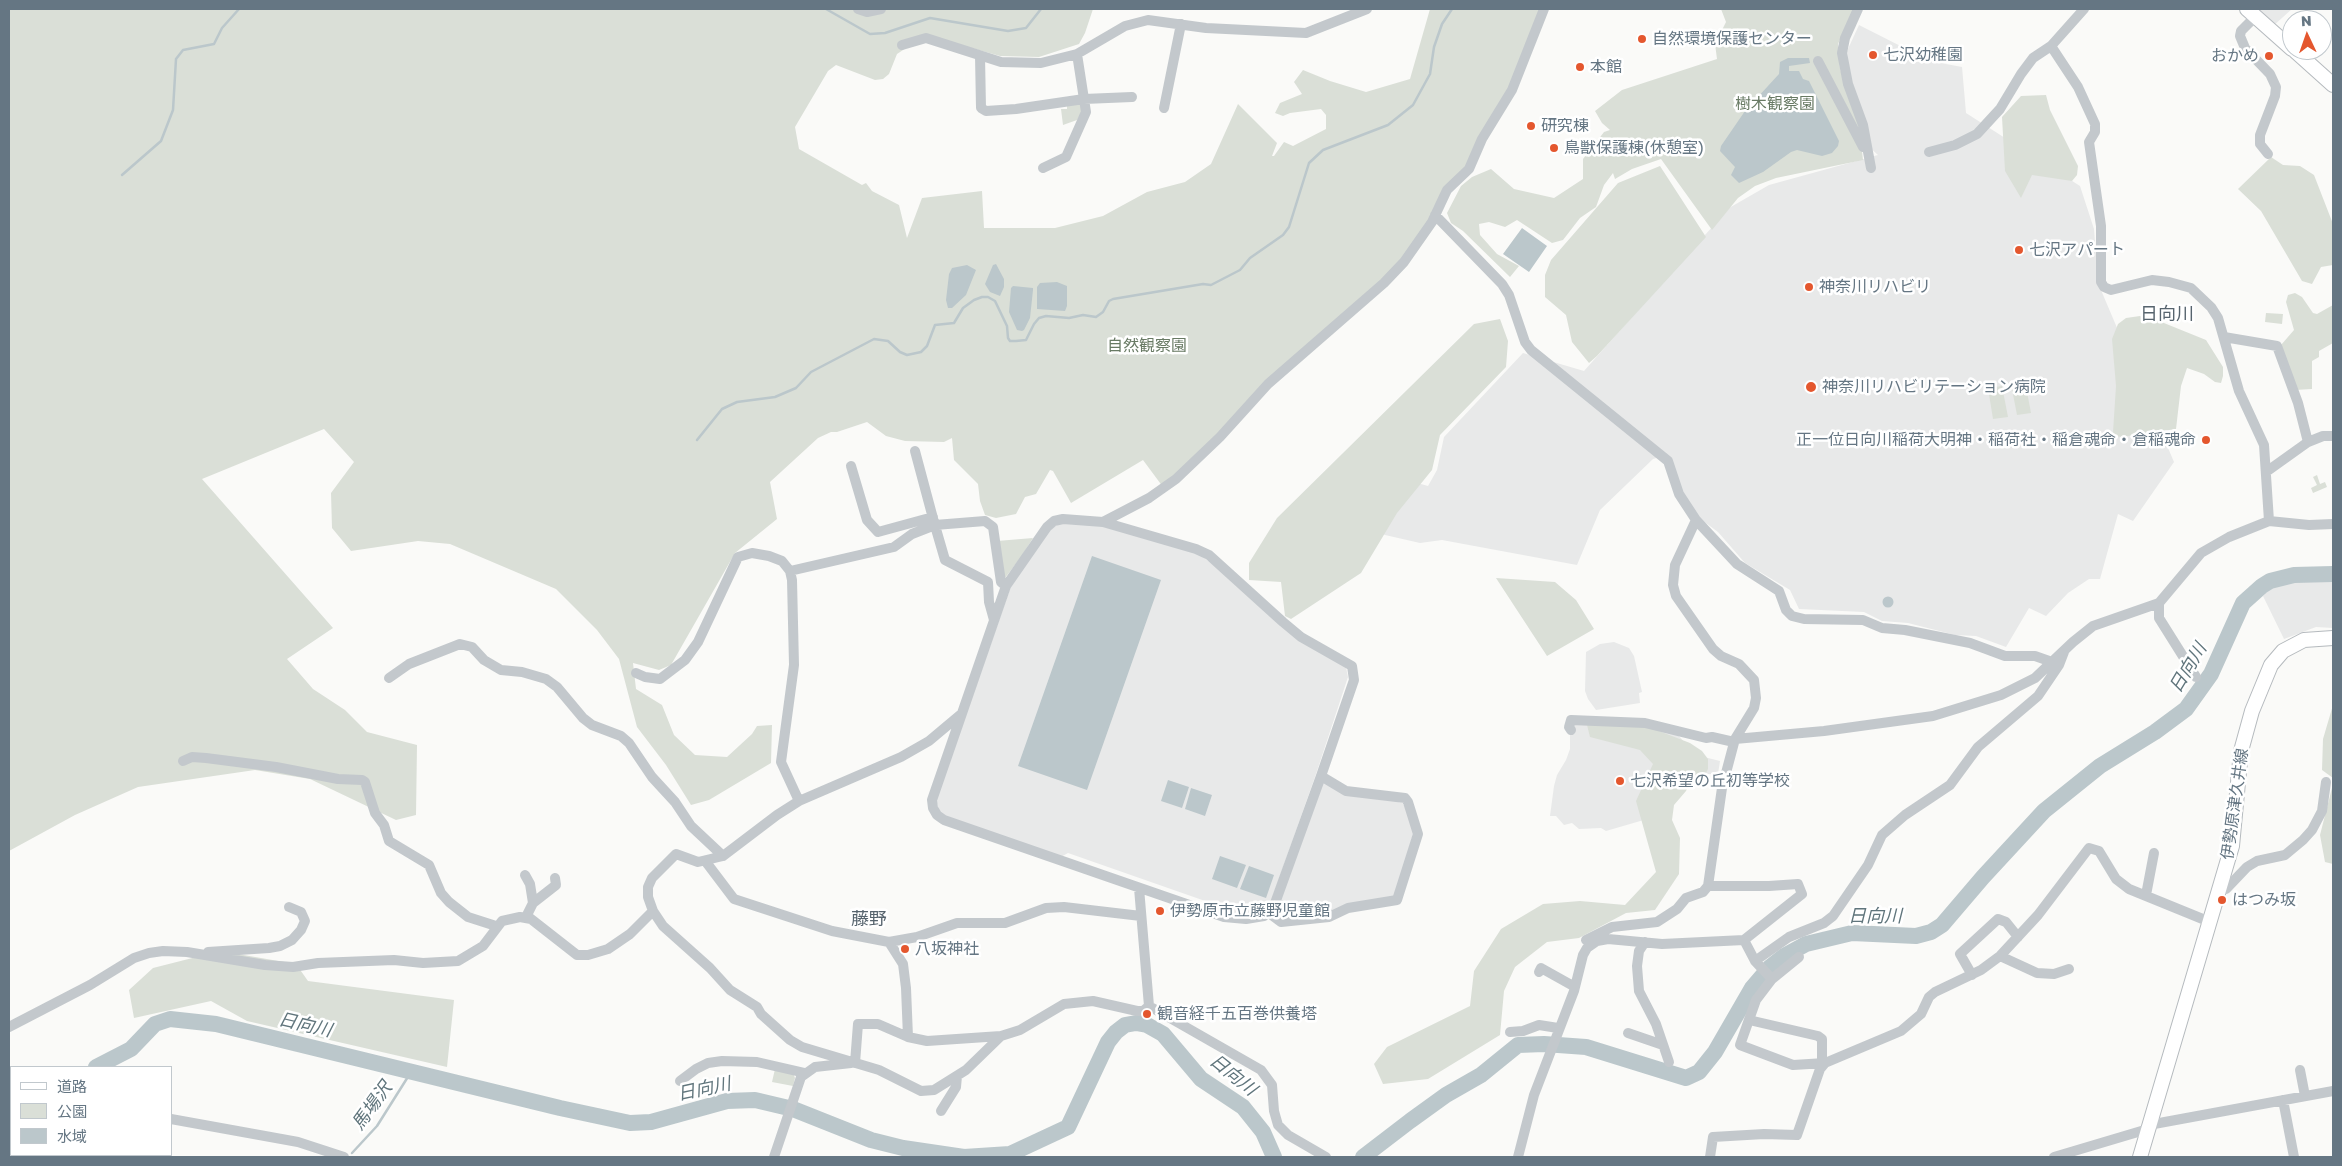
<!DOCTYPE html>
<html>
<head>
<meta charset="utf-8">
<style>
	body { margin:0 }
	#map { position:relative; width:2342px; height:1166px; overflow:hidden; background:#fafaf8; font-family:"Golos Text","Noto Sans JP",sans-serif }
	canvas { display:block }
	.frame { position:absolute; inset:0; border:10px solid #657683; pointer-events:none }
	.legend { position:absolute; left:10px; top:1066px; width:162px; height:90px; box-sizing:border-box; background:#fff; border:1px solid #c1c8cd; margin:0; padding:6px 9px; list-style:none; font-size:15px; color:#657683 }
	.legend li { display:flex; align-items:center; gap:10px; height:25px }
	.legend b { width:25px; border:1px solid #c1c8cd }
	.north { position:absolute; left:2282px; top:10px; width:50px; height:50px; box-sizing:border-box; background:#fff; border:1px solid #c1c8cd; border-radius:50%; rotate:357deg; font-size:14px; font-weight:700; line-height:20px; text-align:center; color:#657683 }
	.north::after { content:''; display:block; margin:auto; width:18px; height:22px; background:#e4572e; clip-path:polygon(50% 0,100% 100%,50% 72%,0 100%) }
</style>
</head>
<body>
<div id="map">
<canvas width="2342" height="1166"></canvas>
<div class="frame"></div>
<ul class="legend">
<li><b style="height:6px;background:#fff"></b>道路</li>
<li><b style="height:14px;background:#dadfd7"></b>公園</li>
<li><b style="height:14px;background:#bbc7cb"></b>水域</li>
</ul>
<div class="north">N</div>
</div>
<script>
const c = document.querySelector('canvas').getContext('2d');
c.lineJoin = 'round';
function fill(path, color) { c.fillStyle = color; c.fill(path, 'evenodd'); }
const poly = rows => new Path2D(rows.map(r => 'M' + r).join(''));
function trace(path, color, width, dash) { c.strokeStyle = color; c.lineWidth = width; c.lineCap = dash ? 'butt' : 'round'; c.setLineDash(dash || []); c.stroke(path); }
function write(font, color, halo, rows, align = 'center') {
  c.font = font + ' "Golos Text","Noto Sans JP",sans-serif'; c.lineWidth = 5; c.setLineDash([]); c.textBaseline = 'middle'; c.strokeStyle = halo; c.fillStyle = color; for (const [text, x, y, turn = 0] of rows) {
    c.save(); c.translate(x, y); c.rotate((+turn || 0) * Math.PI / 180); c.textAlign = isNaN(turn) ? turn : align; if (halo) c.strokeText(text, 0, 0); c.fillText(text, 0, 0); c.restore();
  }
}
fill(poly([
	[2254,9,2292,9,2273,26],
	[1859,25,1930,61,1962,67,1966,113,2080,186,2094,229,2098,283,2174,462,2133,521,2118,514,2100,579,2089,579,2068,593,2046,616,2029,608,2006,647,1976,636,1955,635,1908,623,1882,621,1864,612,1799,609,1790,590,1745,563,1718,532,1695,515,1687,504,1667,455,1653,459,1600,510,1577,565,1442,540,1420,543,1372,532,1407,480,1428,486,1437,470,1444,437,1523,353,1584,371,1729,208,1769,185,1878,155,1867,145,1848,70,1847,51],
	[1063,523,1110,527,1199,554,1346,667,1348,677,1316,774,1270,904,1260,915,1226,914,1208,902,1068,853,1061,857,944,816,940,812,936,801,1011,586,1050,528],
	[2333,576,2333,628,2316,627,2284,639,2263,596,2272,587,2296,577],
	[1614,642,1629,648,1634,656,1642,692,1639,693,1640,703,1596,710,1588,699,1585,691,1586,652,1600,644],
	[1574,723,1644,726,1678,735,1696,755,1720,761,1718,774,1691,774,1654,817,1606,831,1601,828,1579,829,1572,823,1564,825,1556,816,1550,816,1554,786,1557,775,1566,760,1570,749,1570,735],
	[1323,782,1402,803,1405,806,1414,831,1394,897,1331,912,1284,919,1277,915,1277,910]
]), '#e8e9e9');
fill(poly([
	[9,9,1093,9,1085,33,1079,44,1039,57,1000,56,961,45,918,40,897,54,889,74,883,79,875,80,836,65,828,71,795,127,799,149,862,185,866,183,872,191,899,205,907,238,922,198,982,191,984,228,1055,228,1103,216,1147,192,1185,182,1211,164,1238,104,1277,143,1272,156,1274,156,1284,142,1293,146,1326,129,1326,115,1321,109,1290,113,1283,116,1275,113,1280,103,1302,94,1294,82,1303,70,1330,81,1366,92,1410,79,1430,9,1542,9,1510,91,1466,169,1400,262,1163,487,1143,460,1071,503,1053,471,1050,470,1036,494,1025,497,1016,514,996,518,985,515,980,501,978,484,954,460,952,438,944,442,905,441,886,436,867,422,837,432,831,432,818,438,770,482,777,519,735,553,671,665,659,670,633,663,636,689,662,705,674,735,695,755,727,757,752,734,757,726,772,725,771,763,709,800,691,805,666,765,637,727,619,659,597,630,556,589,450,544,418,541,351,551,332,528,331,493,354,462,324,429,202,479,333,628,287,659,313,689,345,710,367,732,417,745,416,815,396,820,310,779,255,770,138,787,75,815,9,851],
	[1721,9,1854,9,1838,44,1840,69,1859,123,1863,160,1776,178,1755,186,1738,198,1712,230,1661,159,1632,169,1615,179,1613,173,1604,185,1596,207,1580,218,1563,240,1552,243,1517,220,1505,227,1489,222,1479,224,1480,235,1497,254,1519,266,1510,277,1463,231,1451,223,1447,213,1461,186,1472,177,1491,169,1514,189,1554,198,1583,179,1583,159,1604,132,1610,130,1602,123,1595,111,1622,90,1717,59,1714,36,1722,30,1726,22],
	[2046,95,2050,110,2078,166,2077,175,2072,181,2032,175,2021,198,2005,171,2002,117,2021,96],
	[1080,103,1084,109,1077,120,1063,125,1061,109,1067,109,1067,105],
	[2271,157,2283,165,2300,166,2314,175,2333,224,2333,265,2321,267,2312,284,2302,281,2261,211,2238,189],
	[1660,166,1706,237,1597,356,1589,363,1572,342,1566,315,1545,297,1545,275,1551,260,1618,183],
	[2295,293,2302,297,2313,313,2317,314,2333,305,2333,343,2319,351,2319,357,2312,361,2312,389,2295,390,2281,345,2294,330,2286,302,2288,295],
	[2266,313,2283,314,2282,324,2265,322],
	[2140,316,2159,321,2206,340,2223,367,2223,376,2221,383,2215,382,2204,374,2187,368,2181,386,2176,429,2121,437,2116,436,2113,432,2116,386,2112,339,2118,324,2126,318],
	[1500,319,1508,341,1506,367,1440,435,1432,470,1397,513,1361,573,1291,619,1285,616,1281,582,1249,580,1249,563,1277,518,1474,324],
	[2025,381,2031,413,2017,415,2011,384],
	[2002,386,2008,417,1993,419,1988,388],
	[2317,475,2320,484,2325,482,2327,487,2313,493,2311,488,2317,485,2313,477],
	[1033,538,1021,557,1005,578,997,541],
	[1496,578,1555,582,1576,600,1594,629,1547,656],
	[2333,705,2333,778,2322,770,2323,739],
	[1587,725,1646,726,1690,743,1702,751,1708,759,1708,769,1706,773,1702,776,1692,778,1686,791,1674,805,1672,820,1680,838,1679,874,1655,910,1626,913,1579,938,1547,942,1515,967,1504,991,1500,1035,1428,1079,1383,1084,1374,1064,1387,1047,1470,1006,1474,971,1501,929,1543,904,1580,901,1625,905,1656,872,1636,801,1653,764,1640,750,1590,737],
	[2333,784,2333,864,2325,862,2320,835],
	[220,951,296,964,308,981,454,1000,447,1067,247,1021,211,1001,134,1018,129,990,153,968],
	[775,1069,793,1073,795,1078,793,1086,772,1082]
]), '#dadfd7');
fill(poly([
	[1788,58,1809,58,1810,63,1789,66,1789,71,1799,71,1803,79,1809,81,1839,141,1838,146,1832,153,1822,156,1797,150,1791,152,1763,172,1739,183,1731,175,1735,167,1720,151,1721,146,1745,111,1779,74,1780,62],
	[1522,228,1547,246,1529,272,1503,254],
	[996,264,1004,279,1004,287,1000,296,990,292,985,284,993,265],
	[967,265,976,270,966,295,952,308,948,308,946,300,949,274,952,268],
	[1057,282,1067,286,1067,306,1065,311,1037,309,1037,287,1040,283],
	[1013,286,1033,288,1033,290,1030,318,1024,330,1022,331,1017,330,1009,312,1011,288],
	[1092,556,1161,580,1087,790,1018,766],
	'1882.5 602a5.5 5.5 0 1 1 11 0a5.5 5.5 0 1 1-11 0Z',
	[1168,780,1189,787,1182,808,1161,801],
	[1191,788,1212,795,1205,816,1185,809],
	[1220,856,1246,865,1237,888,1212,879],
	[1249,866,1274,875,1266,898,1240,889]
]), '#bbc7cb');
trace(poly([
	[826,9,870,34,885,33,930,18,1008,31,1026,28,1041,9],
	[122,175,161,141,173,110,176,59,183,50,214,44,222,28,239,9],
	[697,440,722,409,737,402,775,397,796,388,811,372,874,339,888,341,900,352,907,355,921,352,927,346,935,325,954,323,963,308,974,300,982,297,988,297,995,301,1007,326,1008,338,1010,341,1016,341,1026,340,1034,324,1039,318,1046,316,1069,318,1083,315,1096,317,1103,312,1109,301,1113,299,1203,284,1211,285,1240,270,1250,258,1283,235,1289,227,1309,163,1323,150,1388,125,1413,105,1430,74,1434,47,1442,24,1452,9],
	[352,1153,377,1126,411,1072]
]), '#bbc7cb', 2.5);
trace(poly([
	[96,1067,131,1049,155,1024,170,1019,216,1024,560,1108,630,1123,651,1122,727,1101,755,1100,793,1109,871,1140,903,1148,964,1157,1010,1154,1068,1127,1108,1042,1116,1032,1125,1025,1136,1023,1147,1025,1163,1034,1201,1079,1243,1107,1263,1132,1274,1157],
	[9,1076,11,1076],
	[1363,1157,1410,1121,1446,1095,1481,1075,1518,1045,1544,1044,1586,1047,1686,1078,1699,1072,1715,1052,1752,988,1770,967,1784,956,1806,944,1852,933,1916,936,1931,932,1942,925,1983,877,2044,811,2100,766,2155,732,2186,709,2211,674,2243,603,2262,586,2270,581,2294,575,2333,574]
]), '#bbc7cb', 16);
const major = poly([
	[2247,9,2292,49],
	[2294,50,2333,85],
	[2140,1157,2232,846,2241,751,2252,711,2271,665,2283,651,2304,640,2333,638]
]);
trace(major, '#b5babe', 16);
trace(poly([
	[858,9,867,12,881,9],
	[1858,9,1845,38,1842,53,1848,84,1863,125,1871,168],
	[2255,17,2241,31,2240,36,2245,48,2270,74,2276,87,2275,96,2260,135,2260,144,2268,154],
	[902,45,926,38,1001,62,1041,63,1077,54,1125,26,1148,20,1206,28,1306,33,1367,9],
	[2051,46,2078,87,2095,124,2095,132,2089,142,2101,226,2101,282,2104,287,2111,290,2152,280,2169,282,2191,288,2211,307,2218,318,2239,391,2264,445,2269,521],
	[980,56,981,108,986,111,1016,109,1084,99,1132,97],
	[1818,61,1863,147],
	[1164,108,1181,24],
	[1929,152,1955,145,1977,134,2000,109,2021,74,2033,58,2051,46,2084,9],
	[1043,168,1066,157,1086,112,1077,54],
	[1435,215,1502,284,1509,295,1525,342,1531,350,1668,461,1679,494,1696,520],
	[2224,337,2277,346,2298,403,2308,442],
	[915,451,934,522],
	[851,466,867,520,878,532,933,517],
	[2266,472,2308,442,2323,436,2333,436],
	[1063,519,1103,522,1196,549,1209,555,1283,622,1301,637,1352,666,1354,680,1321,776,1274,906,1264,916,1246,919,1224,917,944,820,937,815,933,808,932,800,1006,586,1047,527,1054,521,1063,519],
	[1103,522,1149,498,1176,479,1220,437,1268,384,1384,283,1404,262,1432,222,1447,190,1469,169,1482,139,1512,90,1544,9],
	[936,529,945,560,988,582,989,602,994,620],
	[790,571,894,547,912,534,935,525,985,521,993,527,1001,582,1006,586],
	[2159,603,2159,618,2196,677],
	[636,673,645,677,660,679,685,660,698,642,738,557,752,553,769,556,782,561,790,571,792,580,794,665,781,762,799,801],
	[389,678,409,664,460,644,472,647,484,660,501,670,522,672,546,679,557,687,583,718,592,725,621,736,629,743,652,777,675,802,691,826,723,856],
	[960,715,929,741,901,757,799,801,777,815,723,856,698,862,676,854,652,878,648,887,648,897,653,911,663,926,710,968,730,990,757,1007,761,1014,790,1040,802,1047,879,1070,921,1091,934,1090,966,1070,1001,1036,1020,1030,1064,1004,1093,1001,1137,1011,1143,1011,1149,1006],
	[1571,730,1569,727,1571,720,1645,723,1706,738,1712,737,1734,742],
	[1735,739,1754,708,1756,698,1754,680,1739,664,1721,656,1713,649,1676,596,1673,585,1675,565,1696,520,1737,564,1779,591,1786,610,1792,616,1804,619,1863,620,1882,628,1905,630,1970,643,2005,656,2035,656,2052,662],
	[183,761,192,757,206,758,276,767,338,779,362,780,365,782,375,813,384,825,389,841,429,865,441,893,449,902,468,917,496,926],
	[706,862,734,899,832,931,889,942,903,964,906,988,908,1037,878,1024,858,1024,855,1063],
	[525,875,530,884,533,903,526,917],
	[1139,888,1149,1006,1261,1070,1272,1085,1274,1111,1278,1125,1288,1135,1326,1157],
	[2218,891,2226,889,2247,867,2257,861,2285,855,2303,840,2312,830,2322,811,2326,782],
	[2146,895,2154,853],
	[533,903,556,885,555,878],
	[1269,913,1281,922,1329,917,1348,908,1397,900,1418,834,1408,802,1405,798,1346,791,1321,776],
	[1586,940,1612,927,1657,922,1677,909,1686,898,1703,892,1708,886],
	[1744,940,1755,961,1772,979],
	[889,942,917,937,957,923,1005,923,1046,908,1064,907,1141,916],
	[1645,942,1639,951,1637,966,1639,991,1656,1024,1669,1062],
	[208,952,269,948,280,946,292,940,301,930,305,921,301,912,289,907],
	[2000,956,2037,973,2054,974,2069,969],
	[1799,957,1772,979,1756,1000,1740,1045,1793,1065,1825,1063],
	[1755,961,1789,937,1824,923,1833,916,1868,865,1882,835,1905,815,1950,785,1978,747,2038,696,2059,665,2064,652],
	[1539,972,1541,968,1575,987],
	[1972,975,1960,954,1998,919,2006,922,2018,937],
	[1749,1020,1818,1036,1822,1039,1822,1063],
	[9,1027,90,985,134,958,149,953,163,951,187,952,265,965,293,967,318,963,394,960,423,963,458,961,483,946,502,921,520,917,531,919,577,955,588,955,608,949,630,934,653,911],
	[1510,1032,1523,1031,1539,1025,1558,1028],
	[1628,1033,1663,1045],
	[908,1037,927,1041,1001,1036],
	[2300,1070,2305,1096],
	[680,1081,696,1069,708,1063,722,1061,757,1062,805,1073],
	[2283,1100,2294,1157],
	[941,1111,956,1087,957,1076],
	[171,1119,298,1142,344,1157],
	[9,1121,11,1121],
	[96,1157,102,1155],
	[774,1157,801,1077,815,1067,851,1063],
	[1518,1157,1534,1095,1574,991,1583,955,1587,948,1597,941,1608,939,1662,944,1744,940,1802,894,1798,884,1769,886,1708,886,1722,788,1735,739,1824,731,1933,716,2001,695,2035,678,2073,642,2093,626,2159,603,2201,553,2229,537,2269,521,2309,525,2333,524],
	[1710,1157,1713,1137,1764,1134,1797,1135,1820,1069,1825,1063,1901,1031,1921,1014,1929,997,1935,992,1981,970,2000,956,2038,915,2089,848,2099,851,2116,879,2129,889,2210,922],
	[2054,1157,2148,1129,2154,1124,2333,1091]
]), '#c3c8cc', 10);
trace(major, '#fff', 14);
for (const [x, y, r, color] of [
	[1642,39,5,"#e4572e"],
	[1873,55,5,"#e4572e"],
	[2269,56,5,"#e4572e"],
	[1580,67,5,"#e4572e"],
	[1531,126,5,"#e4572e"],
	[1554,148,5,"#e4572e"],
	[2019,250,5,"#e4572e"],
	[1809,287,5,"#e4572e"],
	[1811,387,6,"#e4572e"],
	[2206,440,5,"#e4572e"],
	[1620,781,5,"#e4572e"],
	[2222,900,5,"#e4572e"],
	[1160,911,5,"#e4572e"],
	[905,949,5,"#e4572e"],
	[1147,1014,5,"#e4572e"]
]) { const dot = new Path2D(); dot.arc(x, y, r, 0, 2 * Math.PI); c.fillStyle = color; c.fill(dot); trace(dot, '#fff', 2); }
write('16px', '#657683', '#fff', [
	["自然環境保護センター",1652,39],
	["七沢幼稚園",1883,55],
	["おかめ",2259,56,"right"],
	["本館",1590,67],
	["研究棟",1541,126],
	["鳥獣保護棟(休憩室)",1564,148],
	["七沢アパート",2029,250],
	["神奈川リハビリ",1819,287],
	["神奈川リハビリテーション病院",1822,387],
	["正一位日向川稲荷大明神・稲荷社・稲倉魂命・倉稲魂命",2196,440,"right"],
	["七沢希望の丘初等学校",1630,781],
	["はつみ坂",2232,900],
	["伊勢原市立藤野児童館",1170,911],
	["八坂神社",915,949],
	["観音経千五百巻供養塔",1157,1014]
], 'left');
write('16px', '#687a64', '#fff', [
	["樹木観察園",1775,104],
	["自然観察園",1147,346]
]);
write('16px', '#657683', '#fff', [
	["伊勢原津久井線",2235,804,-82]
]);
write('18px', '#57646e', '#fff', [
	["日向川",2167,314],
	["藤野",869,919]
]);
write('italic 18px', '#60757c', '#fff', [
	["日向川",2188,668,-59],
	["日向川",1875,916],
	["日向川",305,1025,13],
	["日向川",1233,1075,39],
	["日向川",704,1089,-12],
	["馬場沢",372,1106,-54]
]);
</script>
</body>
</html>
